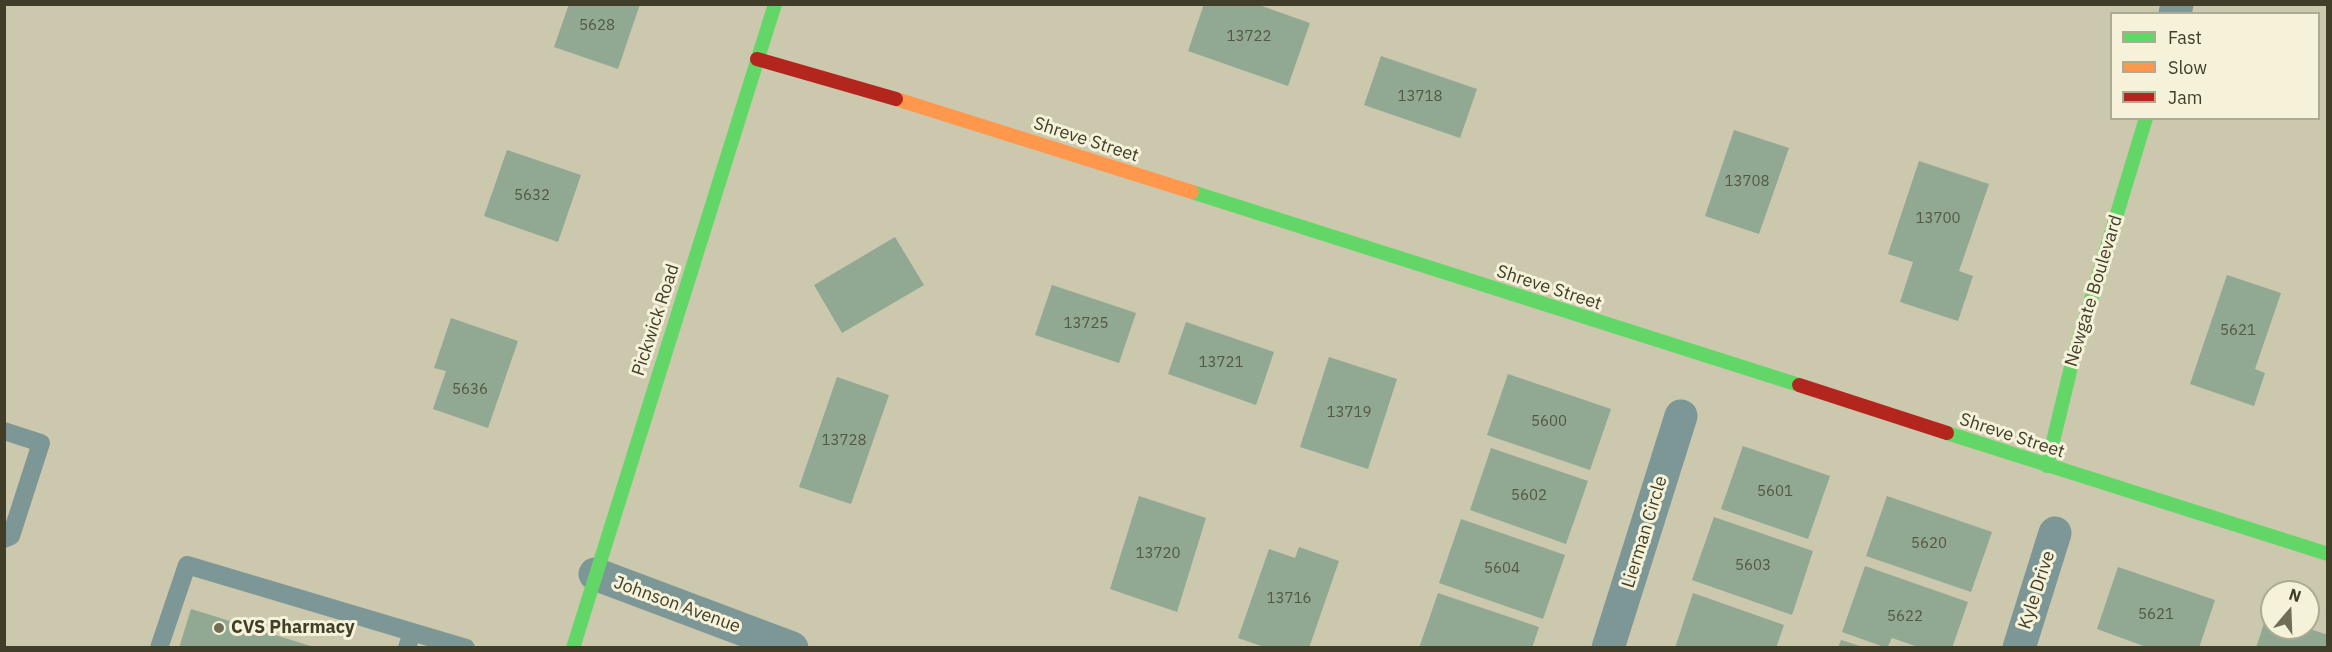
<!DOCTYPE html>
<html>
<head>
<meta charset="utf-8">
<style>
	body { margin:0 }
	#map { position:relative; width:2332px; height:652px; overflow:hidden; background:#cbc8ad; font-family:"IBM Plex Sans",sans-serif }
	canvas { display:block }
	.frame { position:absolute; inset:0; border:6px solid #403e29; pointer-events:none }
	.legend { position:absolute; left:2110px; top:12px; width:210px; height:108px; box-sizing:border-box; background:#f5f2d9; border:2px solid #adaa93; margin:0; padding:8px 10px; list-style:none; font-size:18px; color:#403e29 }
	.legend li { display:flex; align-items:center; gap:12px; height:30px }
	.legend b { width:30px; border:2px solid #adaa93 }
	.north { position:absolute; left:2260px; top:580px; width:60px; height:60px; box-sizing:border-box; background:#f5f2d9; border:2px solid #adaa93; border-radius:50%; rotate:19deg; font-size:16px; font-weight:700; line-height:24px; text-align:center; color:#403e29 }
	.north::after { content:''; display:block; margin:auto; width:21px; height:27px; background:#716e57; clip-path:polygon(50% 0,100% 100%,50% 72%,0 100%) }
</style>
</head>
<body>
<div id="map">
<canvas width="2332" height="652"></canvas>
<div class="frame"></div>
<ul class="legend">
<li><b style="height:8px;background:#63d668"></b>Fast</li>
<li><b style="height:8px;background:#ff974d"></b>Slow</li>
<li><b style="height:8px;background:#b3261e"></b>Jam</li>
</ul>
<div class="north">N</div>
</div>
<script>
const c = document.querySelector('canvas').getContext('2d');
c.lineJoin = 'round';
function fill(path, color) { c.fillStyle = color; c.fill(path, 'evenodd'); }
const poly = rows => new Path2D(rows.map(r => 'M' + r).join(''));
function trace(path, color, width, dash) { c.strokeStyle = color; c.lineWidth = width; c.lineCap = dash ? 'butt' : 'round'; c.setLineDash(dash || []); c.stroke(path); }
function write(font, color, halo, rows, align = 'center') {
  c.font = font + ' "IBM Plex Sans",sans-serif'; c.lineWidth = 6; c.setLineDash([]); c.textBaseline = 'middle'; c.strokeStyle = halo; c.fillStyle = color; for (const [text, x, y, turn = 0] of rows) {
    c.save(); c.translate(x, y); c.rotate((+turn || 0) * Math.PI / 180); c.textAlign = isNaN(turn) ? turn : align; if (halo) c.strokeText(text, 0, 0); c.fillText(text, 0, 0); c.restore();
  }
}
fill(poly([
	[569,4,640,4,618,69,554,47],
	[1204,4,1256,4,1310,23,1288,86,1188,51],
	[1381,56,1477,89,1460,138,1364,105],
	[1734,130,1789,148,1759,234,1705,216],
	[507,150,581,175,558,242,484,216],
	[1919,161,1989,184,1959,271,1973,276,1958,321,1900,302,1913,262,1888,254],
	[895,237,924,285,842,333,814,285],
	[2227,275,2281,293,2255,369,2265,373,2254,406,2190,384],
	[1052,285,1136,313,1119,363,1035,335],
	[451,318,518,341,488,428,433,409,446,371,434,368],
	[1186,322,1274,352,1256,405,1168,374],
	[1329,357,1397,379,1368,469,1300,447],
	[1508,374,1611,409,1590,470,1487,435],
	[837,377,889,395,851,504,799,487],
	[1743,446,1830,476,1808,539,1721,509],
	[1491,448,1588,481,1566,544,1470,510],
	[1139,496,1206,518,1177,612,1110,589],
	[1887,496,1992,532,1971,592,1866,556],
	[1714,517,1813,551,1792,615,1692,580],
	[1461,519,1565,555,1543,619,1439,583],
	[1299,547,1339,561,1309,648,1267,648,1238,638,1269,549,1295,558],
	[1865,566,1968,602,1952,648,1921,648,1892,638,1887,648,1842,632],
	[2118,567,2215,600,2199,648,2149,648,2097,629],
	[1438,593,1539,627,1532,648,1419,648],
	[1693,593,1784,625,1776,648,1675,648],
	[191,609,314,647,314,648,179,648],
	[2267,614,2272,616,2272,628,2307,628,2328,635,2328,648,2256,648],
	[1841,640,1863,647,1863,648,1838,648]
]), '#91a892');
trace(poly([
	[4,431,41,443,11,536,4,539],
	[159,648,187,565,412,632],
	[407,648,412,632,466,648]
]), '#7d9696', 18);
trace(poly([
	[2175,14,2177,4],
	[595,574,792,648],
	[1608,648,1681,416],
	[2019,648,2055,533]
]), '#7d9696', 33);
trace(poly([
	[1192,192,1799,385],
	[1947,433,2328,554],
	[2047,466,2073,359,2146,118],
	[573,648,775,4]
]), '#63d668', 14);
trace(poly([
	[896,99,1192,192]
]), '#ff974d', 14);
trace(poly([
	[757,59,896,99],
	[1799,385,1947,433]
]), '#b3261e', 14);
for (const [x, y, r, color] of [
	[219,628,6,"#716e57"]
]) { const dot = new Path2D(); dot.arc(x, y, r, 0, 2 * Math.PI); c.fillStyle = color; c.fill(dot); trace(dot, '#f5f2d9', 2); }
write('15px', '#545843', null, [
	["5628",597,26],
	["13722",1249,37],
	["13718",1420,97],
	["13708",1747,182],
	["5632",532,196],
	["13700",1938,219],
	["13725",1086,324],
	["5621",2238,331],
	["13721",1221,363],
	["5636",470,390],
	["13719",1349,413],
	["5600",1549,422],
	["13728",844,441],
	["5601",1775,492],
	["5602",1529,496],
	["5620",1929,544],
	["13720",1158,554],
	["5603",1753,566],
	["5604",1502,569],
	["13716",1289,599],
	["5621",2156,615],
	["5622",1905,617]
]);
write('18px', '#403e29', '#f5f2d9', [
	["Shreve Street",1086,140,18],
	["Shreve Street",1549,288,18],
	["Newgate Boulevard",2094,291,-73],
	["Pickwick Road",656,320,-72],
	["Shreve Street",2012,436,18],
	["Lierman Circle",1645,532,-73],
	["Kyle Drive",2037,590,-72],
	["Johnson Avenue",677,605,20]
]);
write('bold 18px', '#403e29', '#f5f2d9', [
	["CVS Pharmacy",231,628]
], 'left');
</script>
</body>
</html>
